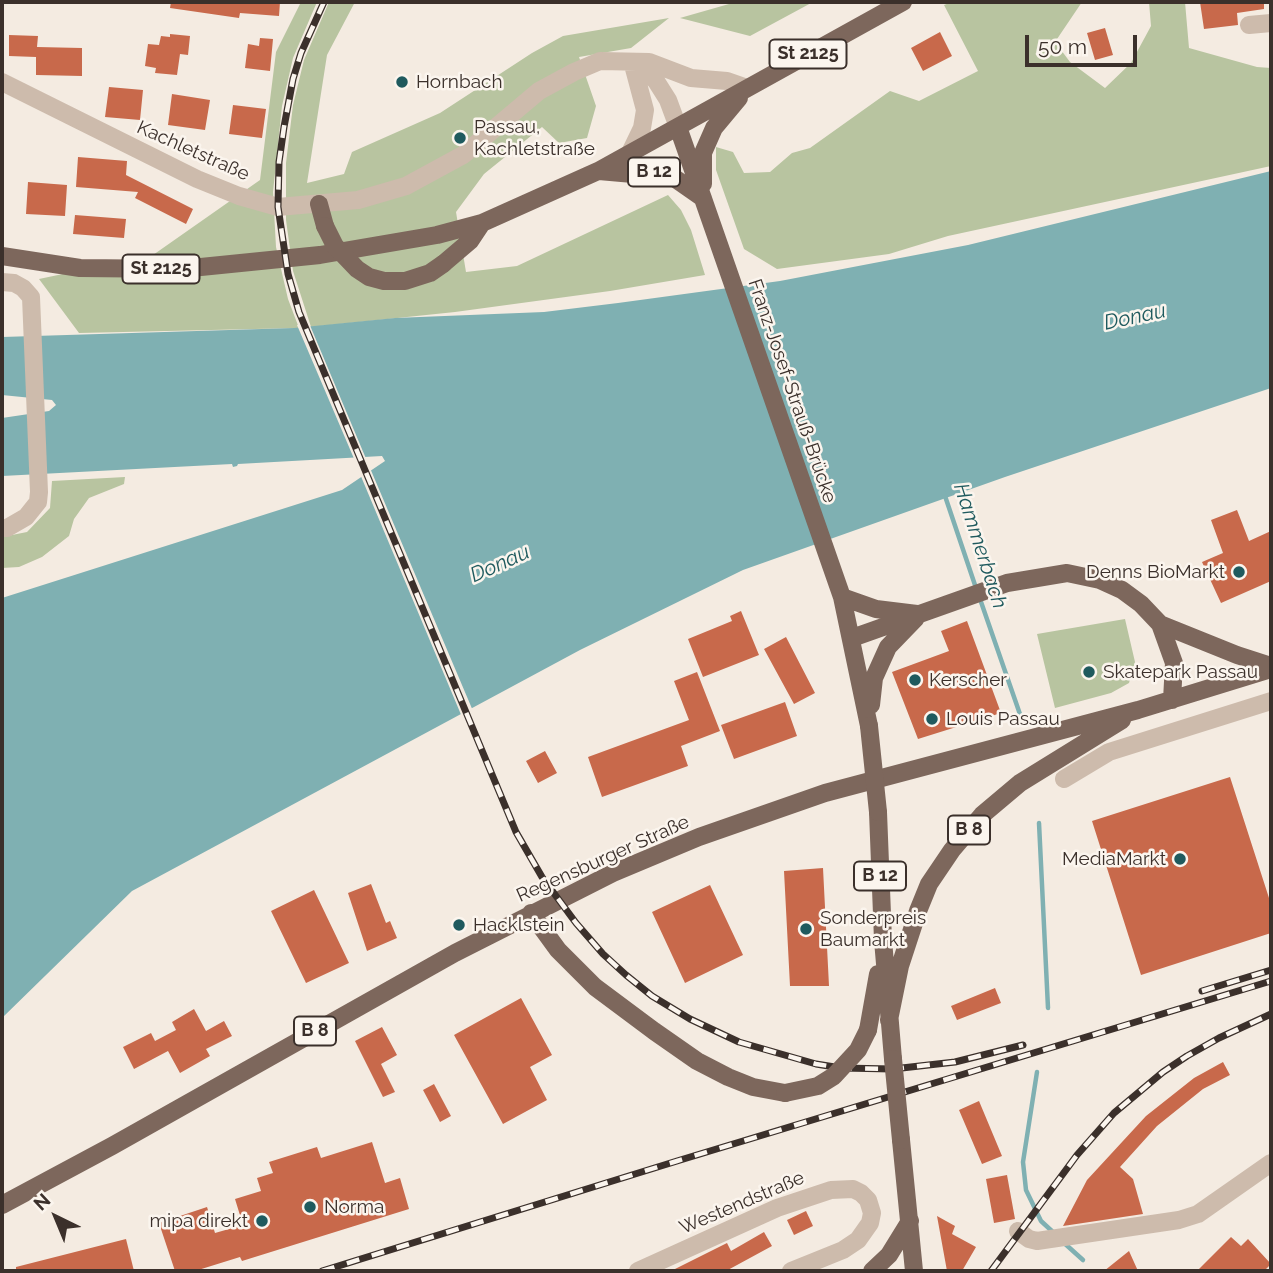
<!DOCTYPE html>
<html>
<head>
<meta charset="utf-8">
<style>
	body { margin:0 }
	#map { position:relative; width:1273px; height:1273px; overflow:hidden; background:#f4ebe1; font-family:Raleway,sans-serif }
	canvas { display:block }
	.frame { position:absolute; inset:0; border:4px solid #3b302b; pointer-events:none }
	.north { position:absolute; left:21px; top:1182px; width:70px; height:70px; -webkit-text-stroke:5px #fbf5ee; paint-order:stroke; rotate:317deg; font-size:19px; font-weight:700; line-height:28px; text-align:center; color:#3b302b }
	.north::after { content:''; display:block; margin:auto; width:24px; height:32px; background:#3b302b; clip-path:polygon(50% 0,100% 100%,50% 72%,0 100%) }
	.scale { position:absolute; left:1025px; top:35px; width:112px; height:32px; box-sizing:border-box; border:4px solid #3b302b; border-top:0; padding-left:9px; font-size:21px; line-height:24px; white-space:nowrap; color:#3b302b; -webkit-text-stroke:5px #fbf5ee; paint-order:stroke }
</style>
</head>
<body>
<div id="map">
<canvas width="1273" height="1273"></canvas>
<div class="frame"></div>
<div class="north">N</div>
<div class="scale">50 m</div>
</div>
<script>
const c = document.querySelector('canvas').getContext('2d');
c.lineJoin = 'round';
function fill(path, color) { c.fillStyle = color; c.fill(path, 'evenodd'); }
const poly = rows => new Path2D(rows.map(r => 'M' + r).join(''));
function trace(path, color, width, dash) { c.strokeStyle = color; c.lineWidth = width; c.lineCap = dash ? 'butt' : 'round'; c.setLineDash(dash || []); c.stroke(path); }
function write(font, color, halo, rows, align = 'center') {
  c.font = font + ' Raleway,sans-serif'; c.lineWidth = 5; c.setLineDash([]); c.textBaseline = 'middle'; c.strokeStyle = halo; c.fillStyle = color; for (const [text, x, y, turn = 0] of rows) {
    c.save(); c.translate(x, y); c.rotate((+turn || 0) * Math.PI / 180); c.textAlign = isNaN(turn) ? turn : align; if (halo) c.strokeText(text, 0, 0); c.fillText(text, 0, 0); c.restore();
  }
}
fill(poly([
	[301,2,317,2,293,58,282,106,273,192,276,247,288,299,299,328,79,333,39,279,153,255,260,180,276,52],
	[329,2,355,2,327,55,307,183,344,174,352,152,440,113,532,53,563,36,669,18,631,48,579,57,596,106,587,138,559,143,542,127,484,174,456,212,466,272,517,266,668,195,681,210,691,230,705,275,610,291,455,312,311,327,293,271,286,220,286,163,293,105,304,60],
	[736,2,813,2,750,36,680,18],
	[952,2,1082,2,1055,42,1070,62,1105,88,1131,63,1151,26,1149,2,1185,2,1189,48,1257,67,1271,68,1271,166,948,236,889,254,777,269,744,249,716,170,716,147,733,152,744,173,770,172,792,153,810,148,890,91,919,101,978,71,944,5],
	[125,477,124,484,89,498,74,519,69,536,42,557,19,567,2,568,2,537,27,532,50,508,52,481],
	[1125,619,1135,662,1129,683,1111,693,1055,708,1037,634]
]), '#b8c4a0');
fill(poly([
	[1271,171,1271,388,1005,477,743,570,580,650,132,891,2,1018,2,598,342,490,385,461,382,456,238,464,237,466,233,467,232,464,2,476,2,418,49,411,56,405,52,400,2,395,2,337,294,328,395,318,544,312,618,303,780,281,968,245]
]), '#7fb0b2');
fill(poly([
	[309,323,367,461,355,461,297,325],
	[370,468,473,711,462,717,360,474]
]), '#f4ebe1');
trace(poly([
	[944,493,977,591],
	[980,599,1022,720],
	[1039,823,1048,1008],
	[1037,1072,1023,1162,1026,1190,1041,1221,1054,1233],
	[1063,1242,1083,1260]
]), '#7fb0b2', 4.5);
fill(poly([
	[171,2,280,2,279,16,240,13,239,18,170,8],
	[1200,2,1264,2,1264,9,1237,13,1238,25,1204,29],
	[1105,28,1113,55,1095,60,1087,33],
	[940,32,952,56,923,71,911,48],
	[170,34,190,36,188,55,180,54,177,75,155,73,156,68,145,66,148,44,159,45,161,36,170,37],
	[9,35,38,36,37,47,82,48,82,76,36,75,36,57,9,56],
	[260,38,273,39,270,71,245,68,248,44,259,46],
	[109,87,143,90,140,120,105,117],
	[172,94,210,100,205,130,168,125],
	[233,105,266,109,262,138,229,134],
	[78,157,127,161,126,175,193,209,186,224,135,198,138,192,76,187],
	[28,182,67,185,65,216,26,214],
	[75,215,126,219,124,238,73,234],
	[1237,510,1249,541,1271,531,1271,581,1221,603,1202,562,1223,553,1211,520],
	[741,611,759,655,703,677,688,639,732,621,730,616],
	[967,621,1001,713,918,739,892,672,949,651,941,631],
	[786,637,815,693,794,704,764,649],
	[697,672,720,731,681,746,688,766,602,797,588,757,689,720,674,681],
	[785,702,797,736,734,759,721,725],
	[545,751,557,773,538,783,526,761],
	[1230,777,1269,898,1271,897,1271,933,1141,975,1092,821],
	[823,868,829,986,790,986,784,871],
	[371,884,386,923,390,921,397,938,367,951,348,893],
	[710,885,743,955,685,983,652,912],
	[314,890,349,963,306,983,271,911],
	[995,988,1001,1003,957,1020,951,1006],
	[521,998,552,1055,530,1067,547,1100,503,1124,454,1035],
	[194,1009,206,1031,224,1021,232,1036,206,1049,210,1056,180,1073,168,1051,134,1069,123,1047,151,1033,155,1041,176,1030,172,1022],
	[382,1027,397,1055,381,1064,395,1092,383,1097,355,1041],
	[1223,1062,1230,1075,1203,1089,1157,1126,1120,1167,1133,1179,1143,1214,1063,1226,1087,1180,1146,1116,1194,1078],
	[434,1084,451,1116,440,1122,423,1090],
	[979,1101,1002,1156,982,1164,959,1110],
	[372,1142,385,1183,400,1178,409,1209,242,1261,240,1257,195,1271,175,1271,159,1223,207,1207,215,1233,243,1225,235,1199,261,1191,257,1178,273,1173,269,1162,317,1147,321,1158],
	[1007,1175,1015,1219,994,1223,986,1179],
	[806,1211,813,1226,794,1235,787,1220],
	[937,1216,955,1226,952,1234,976,1247,962,1271,947,1271],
	[764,1232,772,1246,726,1271,671,1271,727,1243,731,1251],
	[1231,1237,1241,1246,1248,1239,1271,1264,1264,1271,1197,1271],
	[126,1239,134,1271,16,1271,16,1267],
	[1129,1251,1138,1271,1104,1271]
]), '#c8694b');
trace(poly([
	[1249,25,1271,23],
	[632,64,648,73,656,81,668,100,678,127],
	[2,82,197,179,239,196,278,207,358,200,406,186,463,155,539,91,574,72,600,61,649,62,691,78,727,81,747,88],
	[629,155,642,128,645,110,633,65],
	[2,282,14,283,23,288,31,297,39,492,38,502,26,517,7,528,2,528],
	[1064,779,1109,752,1271,701],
	[1018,1231,1029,1239,1037,1241,1179,1220,1198,1214,1271,1163],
	[638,1271,777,1208,831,1190,853,1189,861,1193,868,1200,872,1213,870,1223,858,1240,843,1250,791,1271]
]), '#cdbbac', 18);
trace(poly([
	[678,127,842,597,869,726],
	[599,171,633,174,650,172,670,175,703,198],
	[703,184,703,153,714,128,739,98],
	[319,204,325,226],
	[2,256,80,268,181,269,320,255,437,235,482,223,598,171,903,2],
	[443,264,470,241,482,223],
	[842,597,876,609,917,614],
	[1160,624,1237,655,1271,666],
	[852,638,1007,583,1067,573,1100,580,1122,590,1141,604,1160,624,1174,663,1172,700],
	[871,705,874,678,888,647,916,618],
	[878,812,883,940,893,1059],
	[531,913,558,950,595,987,654,1031,697,1061,728,1077,753,1087,785,1093],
	[889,1020,900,966,918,911,929,884,952,850,982,815,1020,783,1122,720],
	[868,1030,878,974],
	[901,1140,914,1271],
	[2,1205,112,1146,455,953,613,873,699,837,825,793,1138,710,1271,669],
	[872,1271,889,1255,910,1221]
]), '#7d675c', 18);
const rail = poly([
	[324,2,301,53,293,79,284,127,279,162,278,207,288,274,299,312,516,832,542,877,576,923,603,954,626,975,652,996,690,1019,739,1042,816,1064,841,1068,893,1069,955,1062,1023,1045],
	[1202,991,1271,970],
	[322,1271,677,1161,1271,981],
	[991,1271,1077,1155,1114,1113,1163,1072,1187,1056,1219,1038,1271,1014]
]);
trace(rail, '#3b302b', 7);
trace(rail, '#fbf5ee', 4.5, [13]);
trace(poly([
	[325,226,335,246,357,269,369,277,384,281,405,281,430,273,443,264],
	[869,726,878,812],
	[893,1059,901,1140],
	[785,1093,818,1086,834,1076,858,1050,868,1030]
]), '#7d675c', 18);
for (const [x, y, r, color] of [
	[402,82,7,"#1f5a5e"],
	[460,138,7,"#1f5a5e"],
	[1239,572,7,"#1f5a5e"],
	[1089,672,7,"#1f5a5e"],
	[915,680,7,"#1f5a5e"],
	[932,719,7,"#1f5a5e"],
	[1180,859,7,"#1f5a5e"],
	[459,925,7,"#1f5a5e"],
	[806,929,7,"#1f5a5e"],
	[310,1207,7,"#1f5a5e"],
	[262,1221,7,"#1f5a5e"]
]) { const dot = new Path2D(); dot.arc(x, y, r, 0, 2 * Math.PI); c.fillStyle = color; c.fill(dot); trace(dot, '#fbf5ee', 2.5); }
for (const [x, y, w] of [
	[808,54,77],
	[654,172,52],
	[161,269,77],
	[969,830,42],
	[880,876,52],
	[315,1031,42]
]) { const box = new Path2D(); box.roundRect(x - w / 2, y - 14.5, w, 29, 5); c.fillStyle = '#fbf5ee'; c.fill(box); trace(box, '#3b302b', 2); }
write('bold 18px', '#3b302b', null, [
	["St 2125",808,54],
	["B 12",654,172],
	["St 2125",161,269],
	["B 8",969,830],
	["B 12",880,876],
	["B 8",315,1031]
]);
write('19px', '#3b302b', '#fbf5ee', [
	["Hornbach",416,82],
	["Passau,",474,127],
	["Kachletstraße",474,149],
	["Denns BioMarkt",1225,572,"right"],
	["Skatepark Passau",1103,672],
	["Kerscher",929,680],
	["Louis Passau",946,719],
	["MediaMarkt",1166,859,"right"],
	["Sonderpreis",820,918],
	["Baumarkt",820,940],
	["Hacklstein",473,925],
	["Norma",324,1207],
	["mipa direkt",248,1221,"right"]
], 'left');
write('19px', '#3b302b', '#fbf5ee', [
	["Kachletstraße",193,151,24],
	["Franz-Josef-Strauß-Brücke",792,391,71],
	["Regensburger Straße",603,859,-24],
	["Westendstraße",742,1203,-23]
]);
write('italic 21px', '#1f5a5e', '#fbf5ee', [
	["Donau",1135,317,-12],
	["Hammerbach",980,546,72],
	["Donau",500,564,-24]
]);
</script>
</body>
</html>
